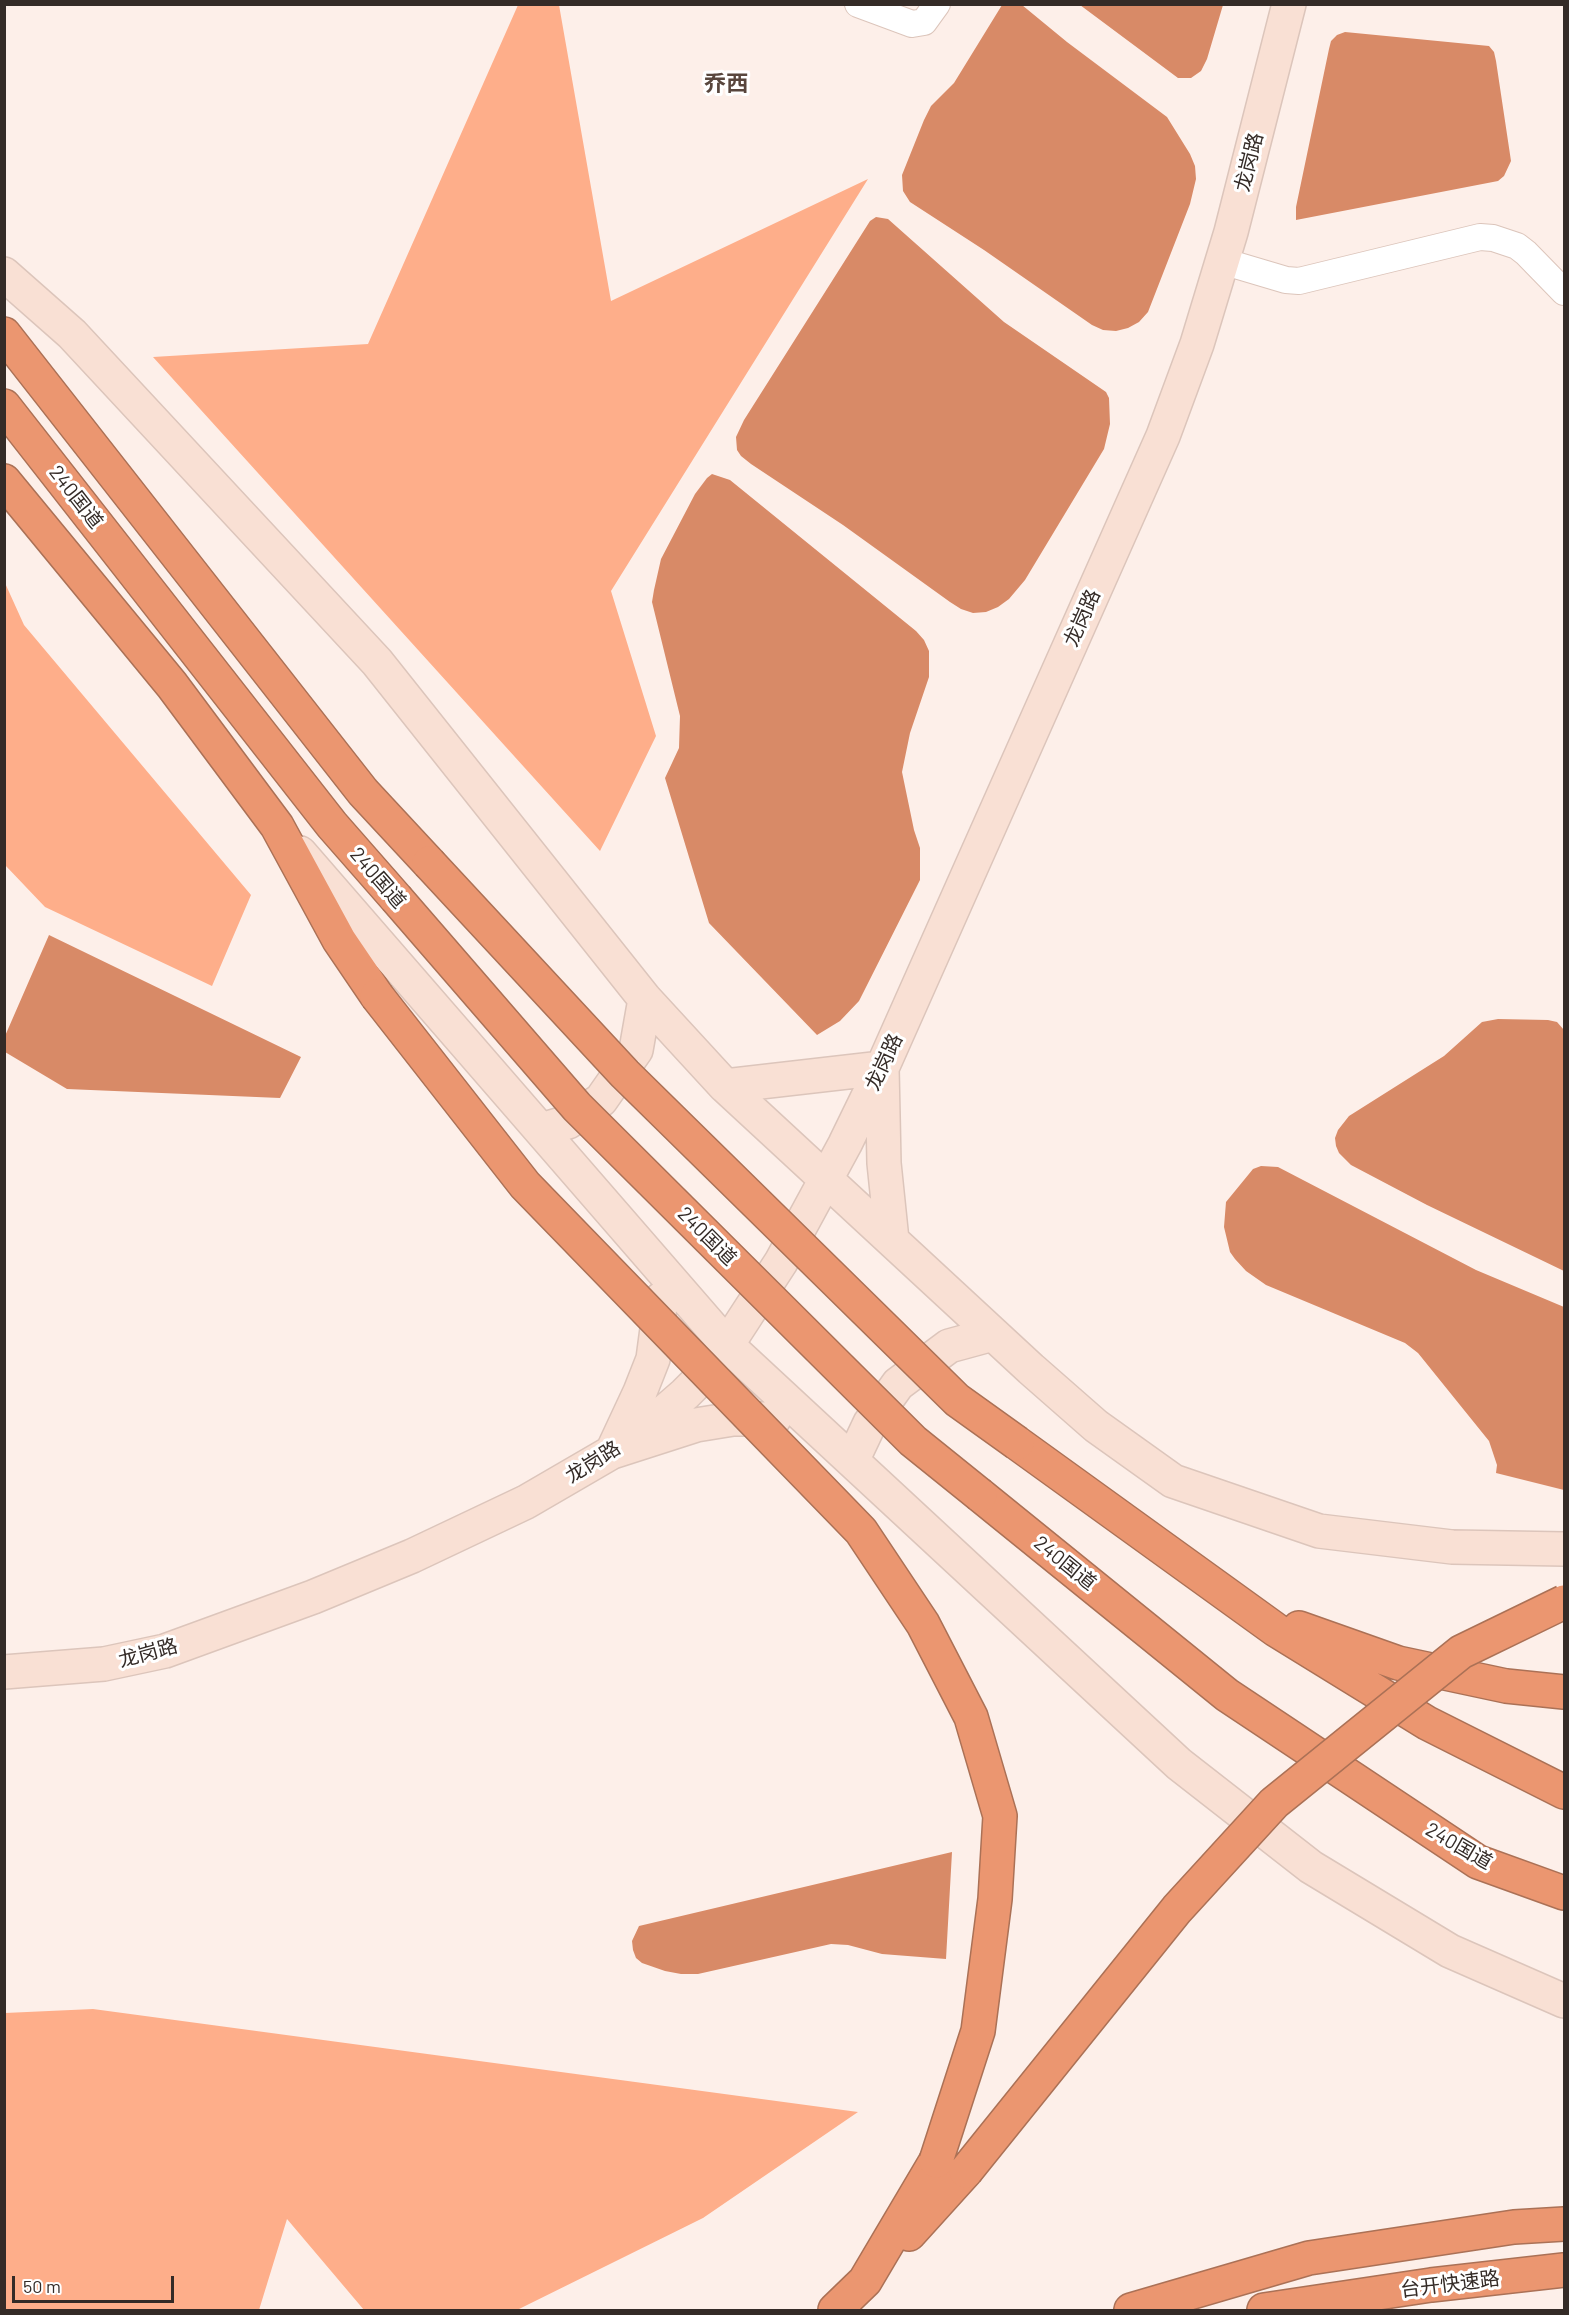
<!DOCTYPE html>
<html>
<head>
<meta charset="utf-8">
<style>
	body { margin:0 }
	#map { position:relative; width:1569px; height:2315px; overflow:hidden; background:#fdefe9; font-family:Barlow,sans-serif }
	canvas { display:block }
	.frame { position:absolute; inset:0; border:6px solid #342b27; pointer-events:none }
	.scale { position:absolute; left:12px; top:2276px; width:162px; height:27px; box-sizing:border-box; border:3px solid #342b27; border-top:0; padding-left:8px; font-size:18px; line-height:21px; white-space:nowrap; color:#342b27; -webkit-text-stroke:4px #fff; paint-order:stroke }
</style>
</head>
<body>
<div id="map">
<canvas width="1569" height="2315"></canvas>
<div class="frame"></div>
<div class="scale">50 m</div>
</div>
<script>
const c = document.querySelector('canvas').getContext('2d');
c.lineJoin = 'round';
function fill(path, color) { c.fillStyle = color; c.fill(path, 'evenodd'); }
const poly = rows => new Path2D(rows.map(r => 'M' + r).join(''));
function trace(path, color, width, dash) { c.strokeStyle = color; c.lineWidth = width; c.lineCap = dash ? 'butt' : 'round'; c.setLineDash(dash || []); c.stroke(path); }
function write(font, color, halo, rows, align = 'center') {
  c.font = font + ' Barlow,"Noto Sans SC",sans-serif'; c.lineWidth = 6; c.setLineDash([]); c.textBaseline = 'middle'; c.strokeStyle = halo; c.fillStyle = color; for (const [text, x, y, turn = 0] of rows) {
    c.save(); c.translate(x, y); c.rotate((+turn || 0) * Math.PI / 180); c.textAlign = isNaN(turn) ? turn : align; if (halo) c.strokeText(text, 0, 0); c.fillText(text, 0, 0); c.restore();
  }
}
fill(poly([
	[518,5,559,5,611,301,868,179,611,591,656,736,600,851,153,357,368,344],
	[5,583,24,625,251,895,212,986,45,907,5,865],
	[93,2009,858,2112,703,2218,517,2310,364,2310,287,2219,259,2310,5,2310,5,2013]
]), '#feae8a');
fill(poly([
	[1022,5,1067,42,1167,117,1190,154,1195,166,1196,179,1190,204,1148,312,1139,322,1128,328,1116,331,1103,330,1092,325,984,250,910,202,903,191,902,175,924,120,931,106,954,83,1002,5],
	[1080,5,1223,5,1207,59,1201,71,1191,78,1178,78],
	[1345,32,1489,46,1494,52,1496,61,1511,161,1504,176,1498,181,1296,220,1296,207,1329,49,1331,41,1337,35],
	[876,217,888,219,1004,322,1106,392,1109,398,1110,424,1104,449,1025,580,1009,599,998,607,986,612,973,613,961,609,950,602,843,525,751,464,741,456,737,450,736,437,744,420,870,221],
	[712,474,730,480,916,631,924,640,929,651,929,677,910,733,902,772,914,830,920,848,920,880,859,1001,840,1021,817,1035,709,923,665,778,679,748,680,716,652,602,654,590,661,559,695,494,707,478],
	[49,935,301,1057,280,1098,67,1089,5,1052,5,1036],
	[1498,1019,1548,1020,1557,1022,1564,1030,1564,1271,1427,1205,1351,1165,1339,1153,1336,1146,1335,1138,1338,1130,1349,1116,1444,1056,1482,1022],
	[1261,1166,1278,1167,1476,1270,1564,1307,1564,1490,1496,1473,1497,1465,1489,1441,1418,1353,1405,1343,1266,1285,1246,1271,1235,1259,1230,1252,1224,1227,1226,1202,1253,1169],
	[952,1852,946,1959,882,1954,848,1945,831,1944,698,1974,681,1974,665,1971,642,1963,636,1958,633,1950,632,1941,639,1926]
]), '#d88a67');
const street = poly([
	[858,4,912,24,924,22,937,4],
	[1222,261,1286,280,1299,281,1480,237,1493,238,1517,246,1526,253,1564,292]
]);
const secondary = poly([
	[4,274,72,334,377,662,645,999,725,1086,1031,1369,1096,1426,1173,1481,1319,1531,1452,1547,1564,1549],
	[300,853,727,1345,1179,1764,1311,1867,1450,1951,1564,2001],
	[725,1086,882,1068,884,1163,892,1240],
	[541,1130,568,1122,601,1100,636,1050,645,999],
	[661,1299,653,1359,640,1392,612,1452,696,1425,733,1419,774,1419],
	[852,1461,870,1423,898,1384,949,1346,993,1334],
	[4,1672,104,1664,165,1651,313,1597,412,1556,526,1502,612,1452,655,1420,685,1394,703,1376,727,1345,781,1262,845,1144,882,1068,1163,436,1197,344,1231,232,1289,4]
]);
const highway = poly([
	[4,334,363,792,429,863],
	[4,406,332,825,396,898],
	[4,481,172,685,277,826,339,940,377,996],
	[1017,1443,1276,1630,1427,1723,1564,1792],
	[980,1495,1227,1695,1478,1862,1564,1893],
	[1299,1628,1398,1663,1506,1686,1564,1692],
	[909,2234,966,2171],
	[835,2310,865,2281,936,2161],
	[1131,2310,1309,2258,1514,2227,1564,2224],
	[1264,2310,1431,2285,1564,2270]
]);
trace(street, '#dcc5bb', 28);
trace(secondary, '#dcc5bb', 36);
trace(highway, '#ab7156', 36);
trace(street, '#fff', 26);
trace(secondary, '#f9e0d4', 33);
trace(highway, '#eb9670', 33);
const highwayBridge = poly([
	[429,863,625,1074,957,1400,1017,1443],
	[396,898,577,1107,913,1441,980,1495],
	[377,996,525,1185,861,1531,923,1624,971,1717,1000,1816,995,1899,978,2031,936,2161],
	[966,2171,1177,1909,1274,1803,1461,1652,1564,1602]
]);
trace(highwayBridge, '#ab7156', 36, []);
trace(highwayBridge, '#eb9670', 33);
write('20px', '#342b27', '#fff', [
	["龙岗路",1249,162,-76],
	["240国道",76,497,52],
	["龙岗路",1082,618,-66],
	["240国道",378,878,49],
	["龙岗路",884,1062,-65],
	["240国道",707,1236,45],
	["龙岗路",593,1462,-32],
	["240国道",1065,1563,39],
	["龙岗路",148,1653,-15],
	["240国道",1459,1846,30],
	["台开快速路",1450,2284,-7]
]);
write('bold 22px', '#58463d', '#fff', [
	["乔西",726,84]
]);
</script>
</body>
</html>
